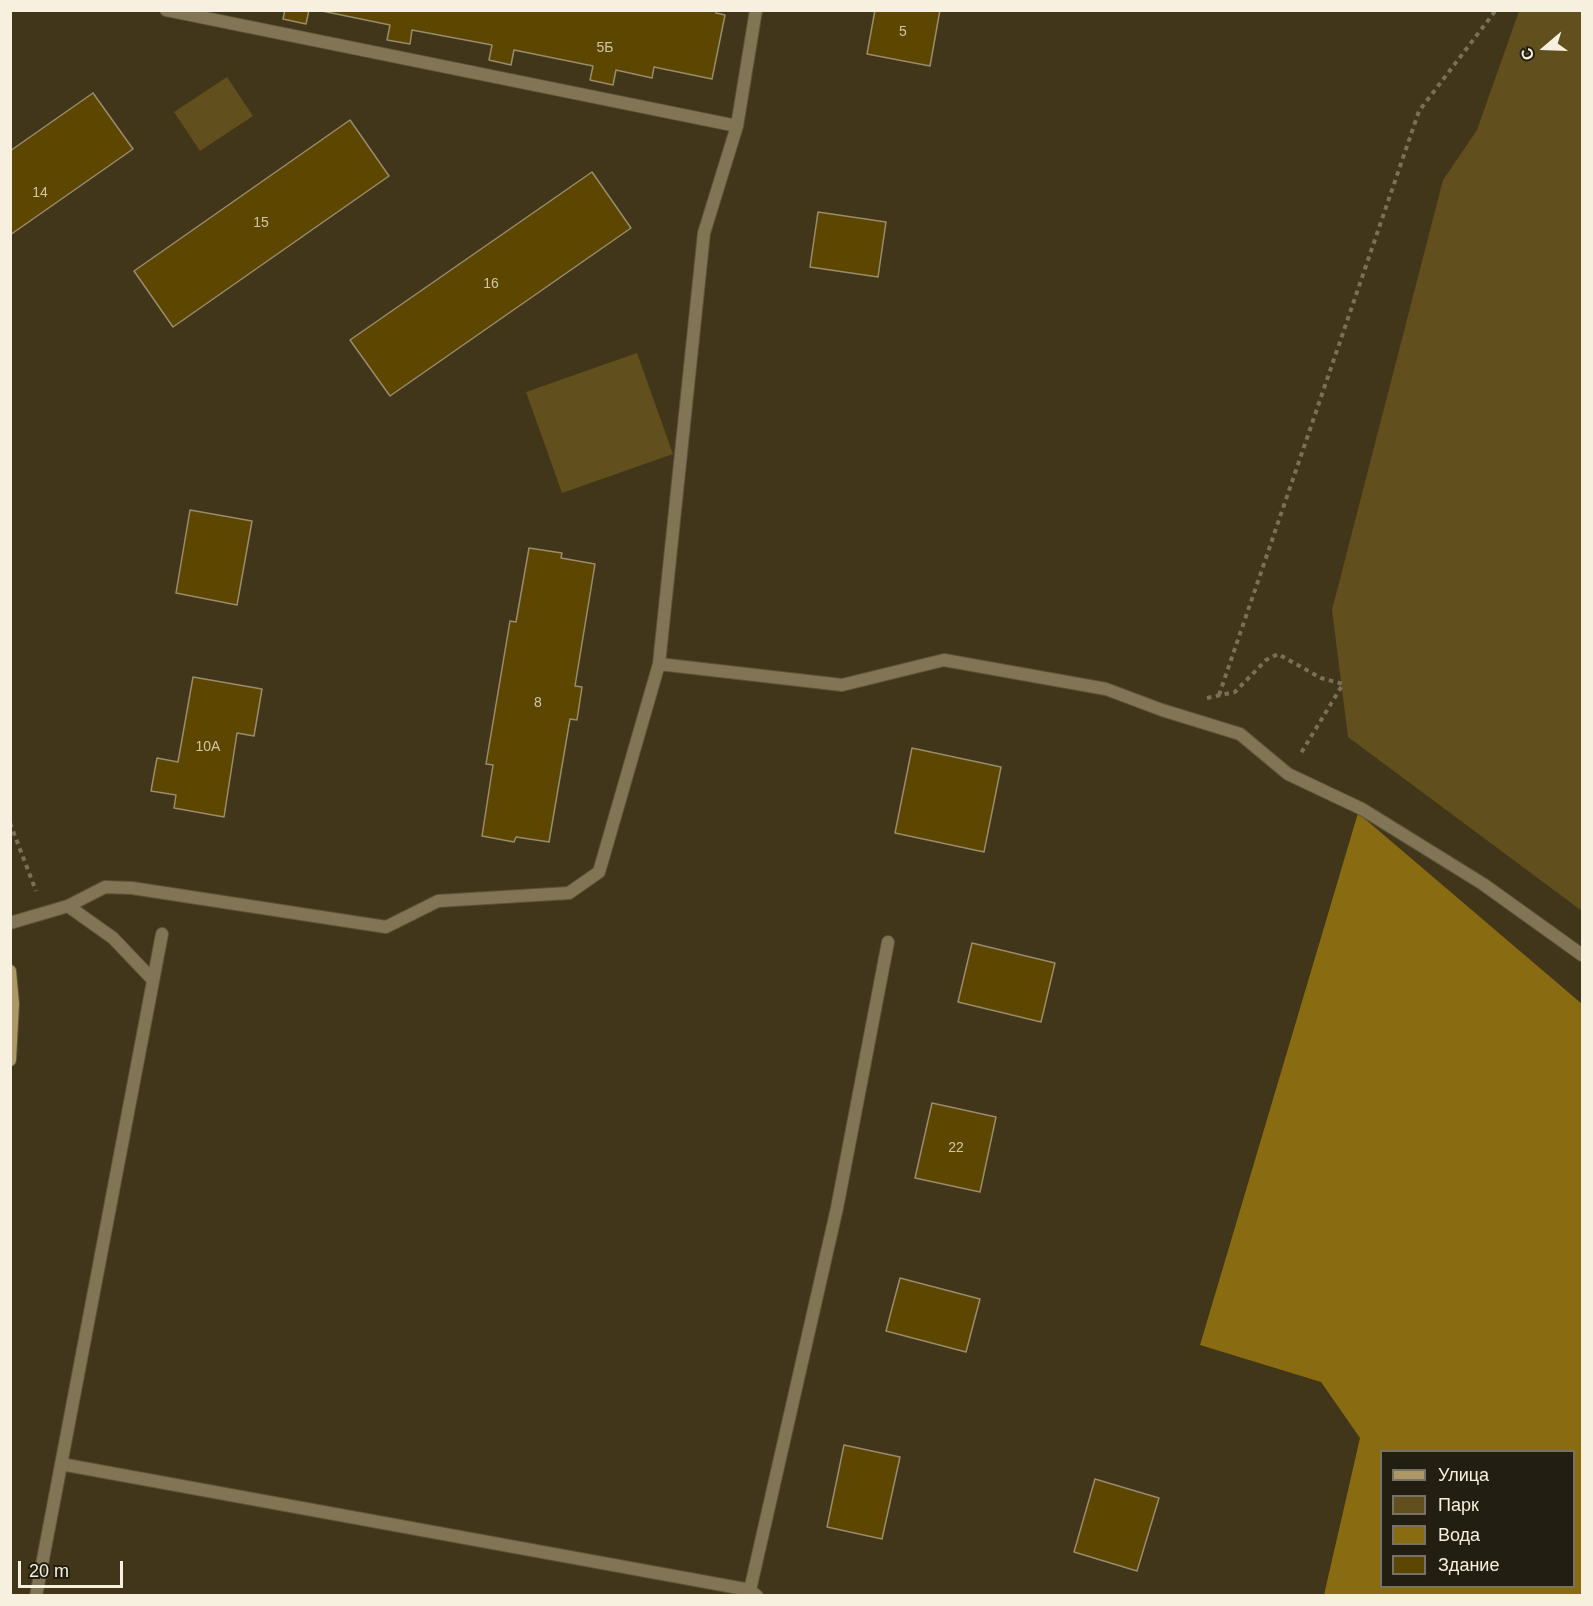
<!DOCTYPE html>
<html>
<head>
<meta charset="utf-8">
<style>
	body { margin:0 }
	#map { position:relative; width:1593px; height:1606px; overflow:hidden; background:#413619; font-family:Helvetica,sans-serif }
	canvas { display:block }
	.frame { position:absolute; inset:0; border:12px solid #f7f0df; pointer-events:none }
	.legend { position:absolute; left:1380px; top:1450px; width:195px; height:138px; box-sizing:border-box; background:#231e12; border:2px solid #787264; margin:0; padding:8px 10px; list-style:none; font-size:18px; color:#f7f0df }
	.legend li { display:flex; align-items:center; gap:12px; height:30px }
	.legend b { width:30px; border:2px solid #787264 }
	.north { position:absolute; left:1515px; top:18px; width:60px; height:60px; -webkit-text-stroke:4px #231e12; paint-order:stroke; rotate:251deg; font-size:16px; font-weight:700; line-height:24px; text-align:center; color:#f7f0df }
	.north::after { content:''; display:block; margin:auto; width:21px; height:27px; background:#f7f0df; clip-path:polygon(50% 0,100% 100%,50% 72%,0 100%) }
	.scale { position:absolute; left:18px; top:1561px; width:105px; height:27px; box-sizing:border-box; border:3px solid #f7f0df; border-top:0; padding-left:8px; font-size:18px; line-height:21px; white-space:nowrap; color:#f7f0df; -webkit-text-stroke:4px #231e12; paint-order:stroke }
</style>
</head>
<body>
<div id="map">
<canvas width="1593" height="1606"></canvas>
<div class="frame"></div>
<ul class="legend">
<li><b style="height:8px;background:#ac9865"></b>Улица</li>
<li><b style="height:16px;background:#614f1d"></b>Парк</li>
<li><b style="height:16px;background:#896c11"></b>Вода</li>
<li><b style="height:16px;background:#5d4700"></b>Здание</li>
</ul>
<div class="north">С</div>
<div class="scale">20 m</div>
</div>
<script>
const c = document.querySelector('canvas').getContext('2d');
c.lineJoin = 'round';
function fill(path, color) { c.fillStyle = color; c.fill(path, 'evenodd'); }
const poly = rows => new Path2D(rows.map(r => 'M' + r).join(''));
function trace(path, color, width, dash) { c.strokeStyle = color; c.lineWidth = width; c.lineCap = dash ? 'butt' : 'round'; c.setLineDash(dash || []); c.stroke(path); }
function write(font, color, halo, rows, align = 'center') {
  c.font = font + ' Helvetica,sans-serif'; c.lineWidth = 4.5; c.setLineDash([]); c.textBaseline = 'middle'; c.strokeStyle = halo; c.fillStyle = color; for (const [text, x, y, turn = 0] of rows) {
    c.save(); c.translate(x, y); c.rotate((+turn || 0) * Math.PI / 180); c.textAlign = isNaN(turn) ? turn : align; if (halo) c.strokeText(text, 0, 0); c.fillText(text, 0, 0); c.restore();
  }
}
fill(poly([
	[1519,11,1582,11,1582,911,1348,737,1332,610,1443,180,1477,130],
	[227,77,253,116,200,151,174,112],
	[637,353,673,454,562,493,526,392]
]), '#614f1d');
fill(poly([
	[1358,813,1582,1004,1582,1595,1324,1595,1360,1438,1321,1382,1200,1345],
	[1382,1452,1574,1452,1574,1586,1382,1586]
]), '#896c11');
const building = poly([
	[285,10,309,10,306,24,283,19,285,10],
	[317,10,716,10,716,13,725,15,712,79,654,67,652,78,616,70,613,85,590,80,593,66,514,50,511,65,489,60,492,45,412,30,410,44,387,40,390,25,317,10],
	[875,10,940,10,930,66,867,54,875,10],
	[93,93,133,149,10,235,10,151,93,93],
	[350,120,389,176,173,327,134,271,350,120],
	[592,172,631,228,390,396,350,340,592,172],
	[818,212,886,222,878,277,810,267,818,212],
	[190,510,252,521,237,605,176,593,190,510],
	[529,548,562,553,561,558,595,564,575,686,582,687,577,720,570,719,549,842,516,837,514,842,482,836,493,765,486,764,510,621,516,622,529,548],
	[193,677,262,689,254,736,237,733,224,817,174,808,176,795,151,791,157,758,178,762,193,677],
	[912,748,1001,767,984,852,895,833,912,748],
	[972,943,1055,963,1041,1022,958,1002,972,943],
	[932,1103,996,1117,980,1192,915,1178,932,1103],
	[900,1278,980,1299,966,1352,886,1331,900,1278],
	[844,1445,900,1457,882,1539,827,1527,844,1445],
	[1095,1479,1159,1498,1137,1571,1074,1552,1095,1479]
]);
fill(building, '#5d4700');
trace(building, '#998c6d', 1.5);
const service = poly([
	[166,10,737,126],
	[659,664,842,685,944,660,1106,689,1162,710,1240,734,1288,774,1362,809,1483,884,1582,955],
	[68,906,113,938,153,980],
	[10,923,68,906,105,887,132,888,386,927,438,901,569,893,599,872,659,664,704,233,737,126,756,10],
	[61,1464,750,1590,757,1596],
	[750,1590,837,1208,888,942],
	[36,1596,162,934]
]);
const secondary = poly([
	[10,971,13,1004,10,1060]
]);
trace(service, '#5e5439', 14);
trace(secondary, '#5e5439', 14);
trace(poly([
	[1219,695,1419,111,1496,10],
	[1207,698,1235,692,1266,660,1278,654,1321,678,1343,684,1301,753],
	[10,823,36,891]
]), '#7a7057', 4, [4.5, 4.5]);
trace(service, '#827556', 12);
trace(secondary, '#ac9865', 12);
write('14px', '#d0c6a7', null, [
	["5",903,32],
	["5Б",605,48],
	["14",40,193],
	["15",261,223],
	["16",491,284],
	["8",538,703],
	["10А",208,747],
	["22",956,1148]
]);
</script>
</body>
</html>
